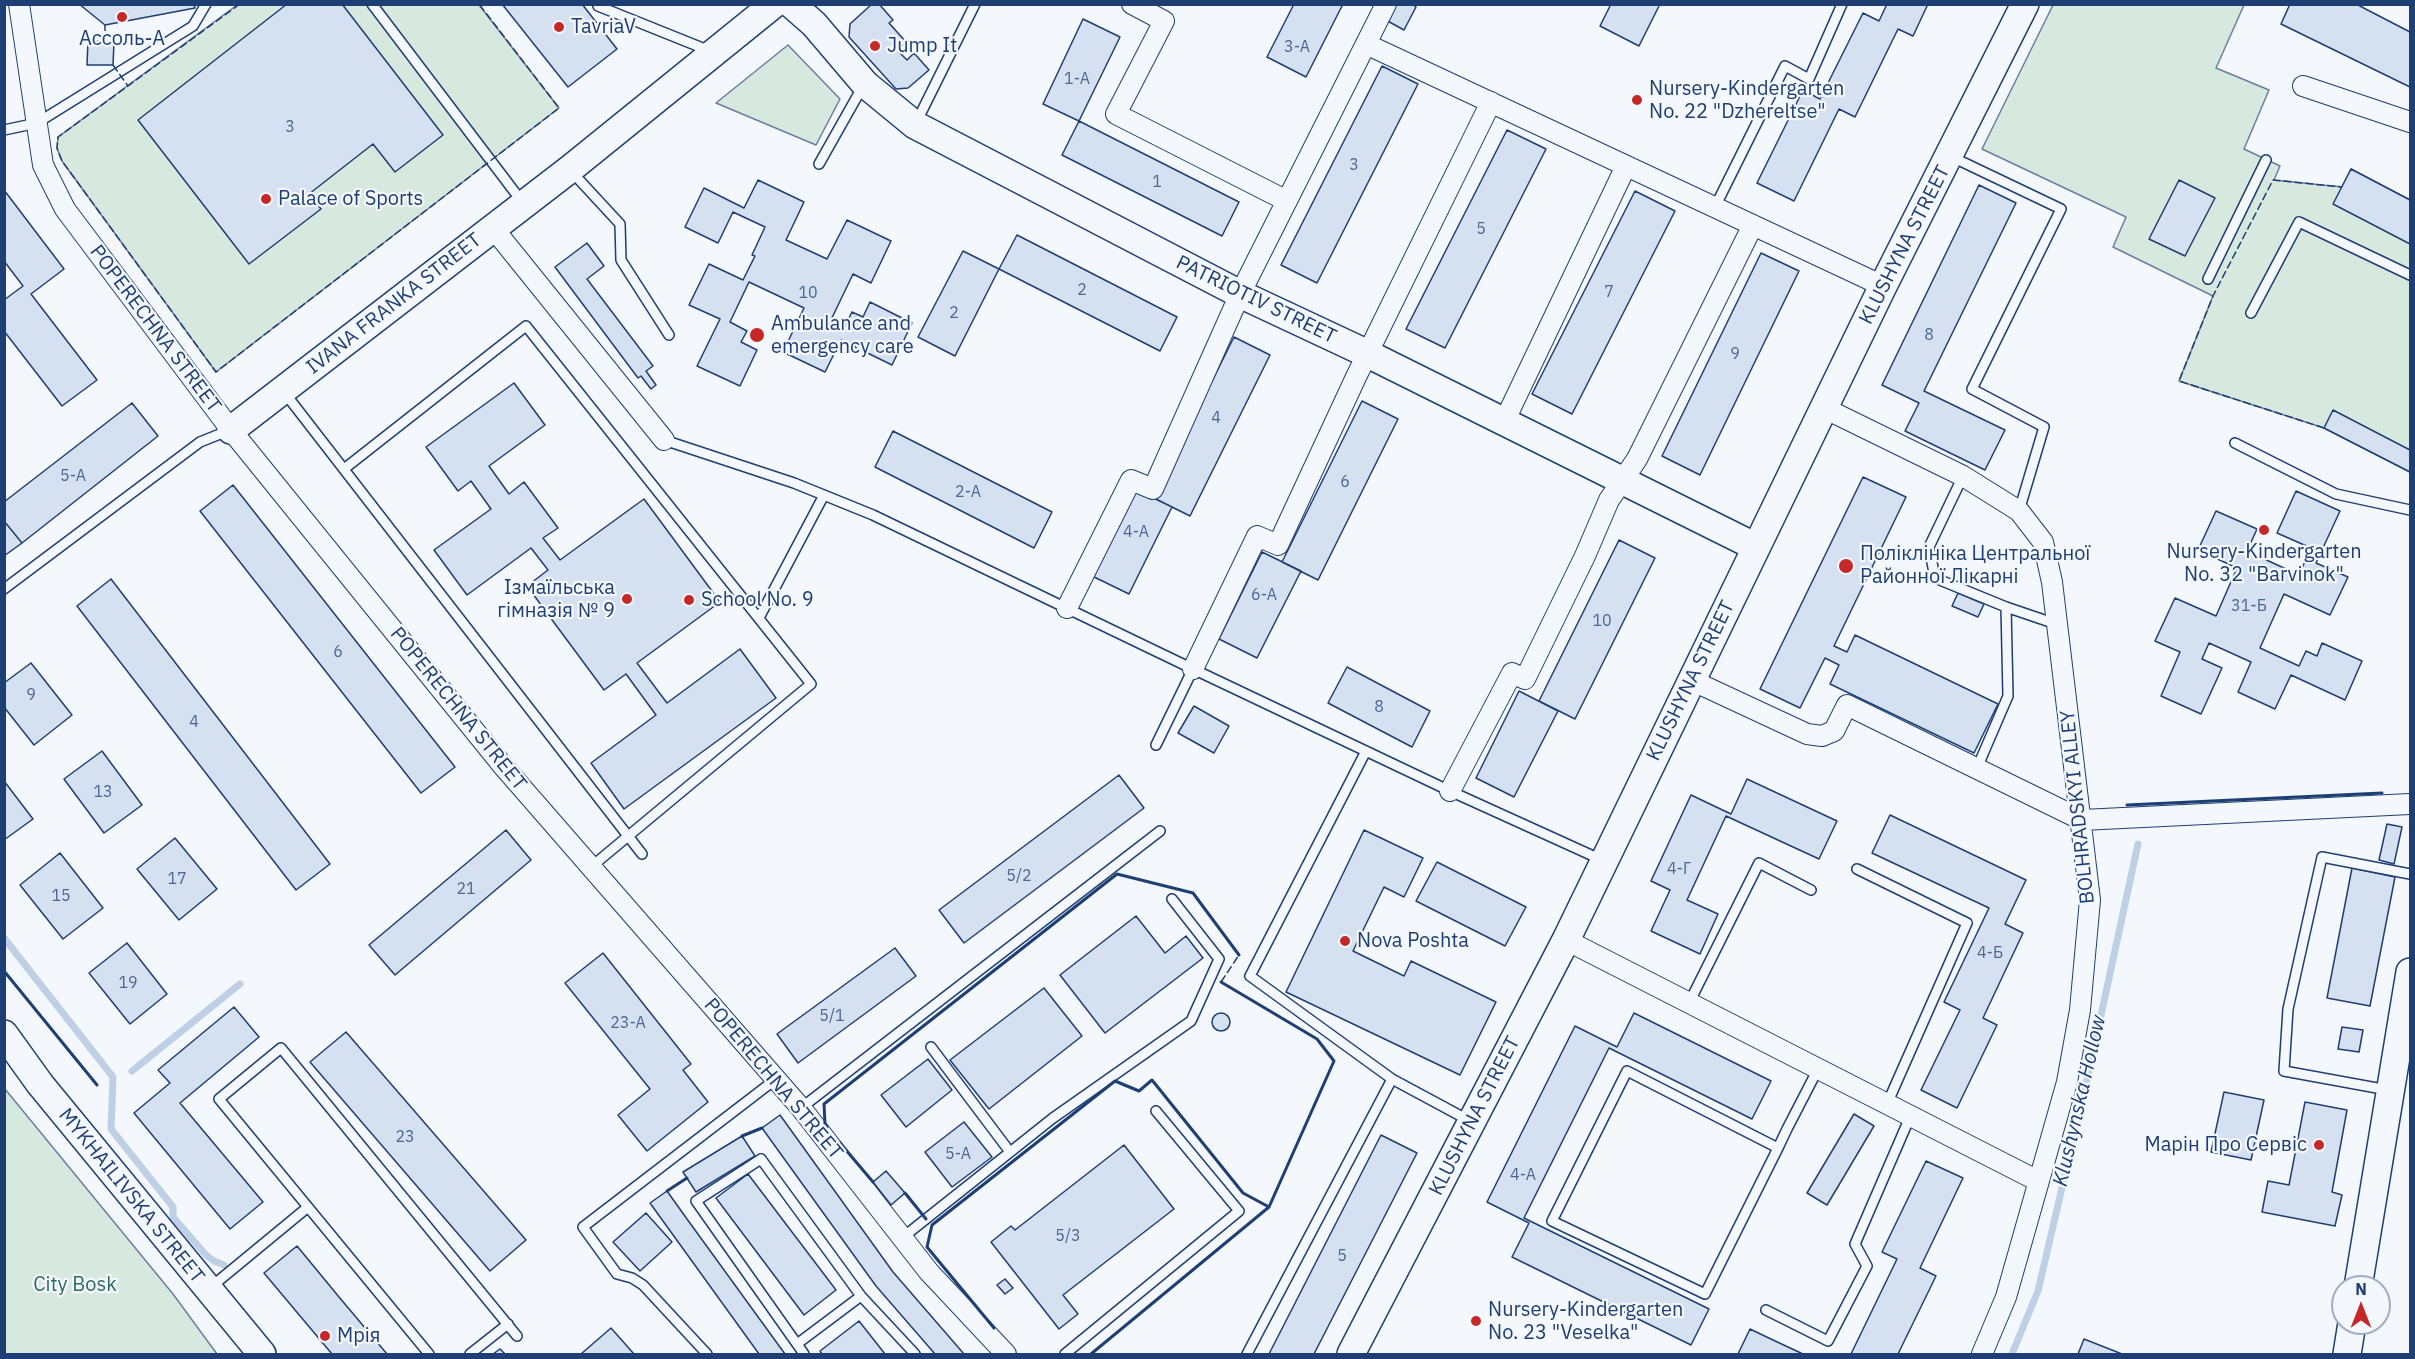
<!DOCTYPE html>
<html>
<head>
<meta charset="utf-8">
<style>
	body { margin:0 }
	#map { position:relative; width:2415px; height:1359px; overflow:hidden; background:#f4f7fb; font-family:"IBM Plex Sans",sans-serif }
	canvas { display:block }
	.frame { position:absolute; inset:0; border:6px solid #1d3f73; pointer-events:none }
	.north { position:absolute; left:2331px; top:1275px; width:60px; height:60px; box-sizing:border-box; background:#f4f7fb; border:2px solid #9eadc5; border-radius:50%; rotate:0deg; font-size:16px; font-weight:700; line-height:24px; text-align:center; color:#1d3f73 }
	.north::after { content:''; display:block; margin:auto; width:21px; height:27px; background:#c62828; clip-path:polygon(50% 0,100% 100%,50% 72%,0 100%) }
</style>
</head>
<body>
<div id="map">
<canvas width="2415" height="1359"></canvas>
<div class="frame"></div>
<div class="north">N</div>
</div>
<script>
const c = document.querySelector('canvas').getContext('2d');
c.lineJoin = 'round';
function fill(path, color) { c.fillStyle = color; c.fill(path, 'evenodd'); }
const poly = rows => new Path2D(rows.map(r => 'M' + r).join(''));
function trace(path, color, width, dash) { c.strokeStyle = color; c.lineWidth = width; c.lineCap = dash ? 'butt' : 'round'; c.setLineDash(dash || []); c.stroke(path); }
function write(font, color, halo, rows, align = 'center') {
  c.font = font + ' "IBM Plex Sans",sans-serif'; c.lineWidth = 4.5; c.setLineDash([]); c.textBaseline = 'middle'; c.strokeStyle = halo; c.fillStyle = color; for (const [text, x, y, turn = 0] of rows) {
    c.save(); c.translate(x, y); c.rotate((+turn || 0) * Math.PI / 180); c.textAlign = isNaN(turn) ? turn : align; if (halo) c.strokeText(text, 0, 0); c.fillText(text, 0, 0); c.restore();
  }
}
const green = poly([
	[237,5,479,5,559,108,216,372,62,161,57,148,58,137,237,5],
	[2053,5,2244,5,2216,68,2269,90,2244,149,2280,166,2274,180,2342,187,2351,169,2410,200,2410,472,2324,428,2179,381,2213,296,2113,247,2126,217,1982,149,2053,5],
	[788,45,840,99,816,145,716,103,788,45],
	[5,1089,173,1294,217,1354,5,1354,5,1089]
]);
fill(green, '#d7e8df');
trace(green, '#687fa3', 1.5);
trace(poly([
	[4,938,113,1077,111,1129,173,1207,173,1217,206,1255,214,1261,224,1265],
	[132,1071,240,984],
	[2012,1354,2038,1291,2087,1080,2138,844]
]), '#bed0e5', 7);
const building = poly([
	[79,4,194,4,195,8,105,25,79,4],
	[287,4,342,4,443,135,395,172,373,144,309,194,321,209,249,264,138,120,287,4],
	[502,4,582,4,617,49,568,87,502,4],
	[872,4,879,4,893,20,889,23,906,42,897,50,907,60,914,53,929,70,908,88,896,89,849,37,850,24,872,4],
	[1294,4,1343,4,1306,77,1267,57,1294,4],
	[1392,4,1412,4,1416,7,1404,30,1384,19,1392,4],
	[1611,4,1660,4,1639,46,1600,26,1611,4],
	[1887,4,1928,4,1913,36,1898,29,1855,117,1839,109,1794,201,1757,183,1803,90,1820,99,1863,13,1879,21,1887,4],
	[2290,4,2356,4,2410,32,2410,87,2281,24,2290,4],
	[1083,19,1120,37,1079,121,1043,104,1083,19],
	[88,41,114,42,113,65,87,65,88,41],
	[1382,66,1418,84,1317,283,1281,265,1382,66],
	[1079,121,1239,202,1222,236,1062,155,1079,121],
	[1507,130,1546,149,1445,348,1406,329,1507,130],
	[2351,169,2410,200,2410,244,2333,204,2351,169],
	[758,180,804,202,786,240,827,259,847,220,891,241,871,283,853,274,830,322,844,328,852,312,863,317,870,302,912,323,892,365,841,340,825,372,783,352,804,308,749,282,730,322,747,331,741,342,757,350,740,386,697,366,720,319,689,305,709,264,743,280,755,256,752,255,765,227,733,212,718,243,685,227,704,188,744,208,758,180],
	[2179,180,2215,198,2185,256,2149,239,2179,180],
	[1979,185,2016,203,1924,391,2005,430,1985,470,1905,431,1919,403,1882,385,1979,185],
	[4,190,64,269,31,294,97,380,62,406,4,331,4,300,23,286,4,261,4,190],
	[1635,191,1675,211,1572,414,1532,394,1635,191],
	[1017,235,1177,317,1160,351,999,269,1017,235],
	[587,243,604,266,587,279,653,366,646,371,656,385,651,389,641,376,638,378,555,267,587,243],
	[963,251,999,269,955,356,918,337,963,251],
	[1761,253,1799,271,1700,475,1662,456,1761,253],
	[1234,337,1270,355,1190,516,1154,498,1234,337],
	[514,383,545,425,489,466,509,494,524,482,558,528,543,538,560,560,644,499,720,602,637,663,667,703,740,649,776,698,624,809,591,763,656,715,626,674,604,690,527,586,548,570,531,548,467,595,434,550,491,509,471,481,458,491,426,447,514,383],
	[1362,401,1398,419,1318,580,1282,562,1362,401],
	[132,403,158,436,22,543,4,521,4,502,132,403],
	[2333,410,2410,450,2410,472,2324,428,2333,410],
	[893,431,1052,512,1034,548,875,467,893,431],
	[1863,477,1906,497,1834,646,1847,652,1855,635,1998,704,1974,753,1830,684,1839,665,1825,658,1800,708,1760,689,1863,477],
	[233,485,455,767,421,793,200,511,233,485],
	[1133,488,1172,507,1129,594,1090,575,1133,488],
	[2296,491,2340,511,2316,563,2348,577,2330,615,2284,594,2260,648,2299,666,2306,651,2317,656,2322,643,2362,661,2345,700,2291,675,2275,709,2238,692,2251,662,2209,643,2202,659,2222,668,2201,714,2161,696,2180,652,2155,641,2175,598,2216,616,2237,568,2198,550,2216,511,2257,529,2247,551,2299,575,2311,548,2277,533,2296,491],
	[4,521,22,543,4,556,4,521],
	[1619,540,1655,558,1575,719,1539,701,1619,540],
	[1262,552,1301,571,1257,658,1219,639,1262,552],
	[111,579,330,864,296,890,77,606,111,579],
	[1958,593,1984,604,1978,617,1952,606,1958,593],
	[31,663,72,715,34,745,4,707,4,683,31,663],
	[1347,667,1430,711,1412,747,1328,703,1347,667],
	[1519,691,1558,711,1514,797,1476,778,1519,691],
	[1194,706,1229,726,1214,753,1178,733,1194,706],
	[102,751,142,805,104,833,64,779,102,751],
	[1119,775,1144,808,964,943,939,910,1119,775],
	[1747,779,1837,821,1819,859,1726,816,1687,900,1718,914,1700,954,1651,931,1670,890,1651,881,1691,795,1731,814,1747,779],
	[4,781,33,819,4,840,4,781],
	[1890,815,2026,880,2005,924,2023,933,1983,1018,1997,1025,1957,1108,1921,1090,1960,1010,1944,1002,1989,908,1872,853,1890,815],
	[2387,824,2402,827,2394,864,2379,860,2387,824],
	[506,830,531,860,395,975,369,945,506,830],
	[1364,830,1423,858,1404,897,1384,887,1353,951,1404,976,1411,961,1496,1002,1460,1075,1286,992,1364,830],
	[175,838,217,889,179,920,137,869,175,838],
	[60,853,103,908,63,939,20,885,60,853],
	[1437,862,1526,907,1505,946,1416,901,1437,862],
	[2352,868,2395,877,2370,1006,2327,998,2352,868],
	[1136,916,1165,953,1186,936,1203,958,1105,1033,1060,975,1136,916],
	[127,943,167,994,130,1024,89,973,127,943],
	[895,948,916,976,798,1063,777,1034,895,948],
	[603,953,691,1064,683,1070,708,1102,647,1151,618,1115,650,1089,565,983,603,953],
	[1044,988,1082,1036,989,1109,950,1060,1044,988],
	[234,1007,259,1037,180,1103,263,1202,230,1229,134,1113,170,1083,158,1070,234,1007],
	'1212 1022a9 9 0 1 1 18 0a9 9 0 1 1-18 0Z',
	[1634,1013,1771,1081,1752,1119,1609,1048,1524,1218,1709,1309,1691,1345,1512,1257,1529,1223,1487,1202,1575,1026,1617,1047,1634,1013],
	[2342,1027,2363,1030,2359,1052,2338,1049,2342,1027],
	[346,1032,526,1240,490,1271,310,1062,346,1032],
	[928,1059,952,1090,906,1127,881,1095,928,1059],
	[2224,1092,2264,1100,2251,1160,2211,1152,2224,1092],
	[2305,1102,2347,1110,2332,1192,2342,1195,2335,1226,2262,1212,2268,1181,2289,1185,2305,1102],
	[1854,1114,1874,1126,1827,1205,1807,1193,1854,1114],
	[780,1115,893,1272,964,1354,935,1354,876,1286,762,1128,780,1115],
	[964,1122,992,1157,952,1187,925,1152,964,1122],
	[1381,1135,1417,1153,1314,1354,1269,1354,1381,1135],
	[742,1136,755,1156,696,1192,683,1172,742,1136],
	[1124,1145,1174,1209,1063,1295,1078,1314,1059,1329,991,1242,1011,1226,1015,1230,1124,1145],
	[1926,1161,1963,1178,1920,1268,1936,1276,1898,1354,1851,1354,1897,1259,1882,1252,1926,1161],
	[886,1171,905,1193,891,1205,873,1182,886,1171],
	[748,1174,836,1290,804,1315,716,1198,748,1174],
	[667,1191,687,1219,785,1354,759,1354,650,1203,667,1191],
	[646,1213,672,1242,640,1271,613,1242,646,1213],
	[297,1246,339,1297,387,1354,332,1354,264,1273,297,1246],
	[1005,1279,1013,1288,1005,1294,997,1285,1005,1279],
	[859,1321,885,1354,822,1354,820,1351,859,1321],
	[611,1328,634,1354,581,1354,611,1328],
	[1750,1329,1773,1340,1803,1354,1738,1354,1750,1329],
	[2084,1339,2122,1354,2078,1354,2084,1339],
	[500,1349,505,1354,493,1354,500,1349]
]);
fill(building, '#d5e0f0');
trace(building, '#1d3f73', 1.5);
const lane = poly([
	[372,4,523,203],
	[598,6,710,51],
	[916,123,975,4],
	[4,130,37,123,193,26,206,4],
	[1950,156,2061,209,1972,389,2044,427,2019,511],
	[819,164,863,86],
	[571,171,620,224,621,260,669,335],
	[1715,207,1785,66,1809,79,1842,4],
	[2208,279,2266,160],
	[2251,313,2299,222,2410,275],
	[284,392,642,854],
	[664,440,794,483,873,515,1193,669,1450,791,1602,860],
	[2235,443,2336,494,2410,510],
	[344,469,526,326,811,684,591,867],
	[1963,476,1929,547,1935,578,2006,607,2008,696,1977,768],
	[4,589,200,442,230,430],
	[2006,607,2056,624],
	[759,618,824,495],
	[1156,745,1193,669],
	[1366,751,1250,976,1392,1079,1470,1121],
	[1857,869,1967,923,1887,1104],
	[1689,1003,1759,863,1811,890],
	[931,1047,1010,1152],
	[2388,1090,2284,1071,2288,1009,2322,857,2410,874],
	[801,1108,1160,831],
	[1778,1148,1627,1071,1552,1221,1705,1294,1778,1148,1787,1129,1818,1069],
	[902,1238,1053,1118,1191,1021,1219,959,1172,899],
	[211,1287,308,1207],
	[1766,1310,1828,1341,1867,1266,1855,1244,1910,1117],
	[797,1344,861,1296],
	[429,1354,219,1099,281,1048,517,1336],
	[470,1354,508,1324],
	[707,1354,643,1285,632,1278,617,1274,583,1227,776,1079],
	[804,1354,696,1201,761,1159,861,1296,915,1354],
	[1065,1354,1239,1211,1156,1111],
	[1247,1354,1392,1079]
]);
const street = poly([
	[19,4,43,165,65,209,231,430,503,766,801,1108,929,1272,1006,1354],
	[1132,4,1164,21,1116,114,1287,201],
	[1366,44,1883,286],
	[2303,86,2410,122],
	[493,228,664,440],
	[1824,408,1963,476,2019,511,2043,542,2052,582,2090,900,2080,1010,2067,1082,2006,1297,1982,1354],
	[1504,422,1626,166],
	[1067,608,1131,480,1153,489,1240,294,1386,4],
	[1193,669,1257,536,1278,545,1356,377,1491,102],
	[1691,680,1807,734,1822,736,1834,731,1847,705,2082,820,2410,804],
	[1450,791,1512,673,1525,679,1585,556,1609,500,1637,459,1753,225],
	[1566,940,2038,1181]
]);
const secondary = poly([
	[791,4,814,24,865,84,915,125,1240,294,1368,354,1756,547],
	[231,430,570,169,774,4],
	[4,1034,40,1084,262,1354],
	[2358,1287,2410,972],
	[1351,1354,1566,940,1883,286,2025,4],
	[2347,1354,2352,1323]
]);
trace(lane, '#1d3f73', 12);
trace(street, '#1d3f73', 22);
trace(secondary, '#1d3f73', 30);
trace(lane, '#f4f7fb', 9);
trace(street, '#f4f7fb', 20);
trace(secondary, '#f4f7fb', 27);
trace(poly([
	[240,4,58,137,57,148,62,161,216,372,559,108,479,4],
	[105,42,105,25],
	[113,65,128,86],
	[2324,428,2179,381,2213,296,2273,180,2342,187],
	[1221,982,1239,955]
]), '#1d3f73', 1.5, [8, 3]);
trace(poly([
	[2127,805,2382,793],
	[4,971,97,1085],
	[827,1127,825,1124,824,1104,1117,874,1193,893,1239,955],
	[742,1136,762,1128],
	[840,1143,873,1182],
	[667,1191,687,1178],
	[905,1193,926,1219],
	[994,1328,927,1247,932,1225,1115,1081,1139,1091,1152,1080,1243,1193,1269,1207],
	[1091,1354,1269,1207,1334,1061,1317,1039,1221,982]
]), '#1d3f73', 3);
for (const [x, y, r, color] of [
	[122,17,6,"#c62828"],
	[559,27,6,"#c62828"],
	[875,46,6,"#c62828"],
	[1637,100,6,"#c62828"],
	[266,199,6,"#c62828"],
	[757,335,8,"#c62828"],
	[2264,530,6,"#c62828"],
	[1846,566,8,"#c62828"],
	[627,599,6,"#c62828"],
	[689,600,6,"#c62828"],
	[1345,941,6,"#c62828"],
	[2319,1145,6,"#c62828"],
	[1476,1321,6,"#c62828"],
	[325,1336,6,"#c62828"]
]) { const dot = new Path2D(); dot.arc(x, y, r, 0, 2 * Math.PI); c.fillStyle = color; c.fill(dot); trace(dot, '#f4f7fb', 2); }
write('16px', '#4b6792', null, [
	["3-А",1297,47],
	["1-А",1077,79],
	["3",290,127],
	["3",1354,165],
	["1",1157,182],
	["5",1481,229],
	["2",1082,290],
	["7",1609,292],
	["10",808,293],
	["2",954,313],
	["8",1929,335],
	["9",1735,354],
	["4",1216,418],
	["5-А",73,476],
	["6",1345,482],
	["2-А",968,492],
	["4-А",1136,532],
	["6-А",1264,595],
	["31-Б",2249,606],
	["10",1602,621],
	["6",338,652],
	["9",31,695],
	["8",1379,707],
	["4",194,722],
	["13",103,792],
	["4-Г",1679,869],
	["5/2",1019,876],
	["17",177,879],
	["21",466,889],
	["15",61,896],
	["4-Б",1990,953],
	["19",128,983],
	["5/1",832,1016],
	["23-А",628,1023],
	["23",405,1137],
	["5-А",958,1154],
	["4-А",1523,1175],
	["5/3",1068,1236],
	["5",1342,1256]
]);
write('20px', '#1d3f73', '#f4f7fb', [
	["TavriaV",571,27],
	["Ассоль-А",122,39,"center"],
	["Jump It",887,46],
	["Nursery-Kindergarten",1649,89],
	["No. 22 \"Dzhereltse\"",1649,112],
	["Palace of Sports",278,199],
	["Ambulance and",771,324],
	["emergency care",771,347],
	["Nursery-Kindergarten",2264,552,"center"],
	["No. 32 \"Barvinok\"",2264,575,"center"],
	["Поліклініка Центральної",1860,554],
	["Районної Лікарні",1860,577],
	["Ізмаїльська",615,588,"right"],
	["гімназія № 9",615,611,"right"],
	["School No. 9",701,600],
	["Nova Poshta",1357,941],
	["Марін Про Сервіс",2307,1145,"right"],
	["Nursery-Kindergarten",1488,1310],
	["No. 23 \"Veselka\"",1488,1333],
	["Мрія",337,1336]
], 'left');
write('20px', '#1d3f73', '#f4f7fb', [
	["KLUSHYNA STREET",1905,245,-63],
	["PATRIOTIV STREET",1256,300,26],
	["IVANA FRANKA STREET",394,304,-38],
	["POPERECHNA STREET",155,329,53],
	["KLUSHYNA STREET",1691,681,-64],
	["POPERECHNA STREET",458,709,51],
	["BOLHRADSKYI ALLEY",2078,807,-96],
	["POPERECHNA STREET",773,1079,50],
	["KLUSHYNA STREET",1475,1116,-63],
	["MYKHAILIVSKA STREET",131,1196,51]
]);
write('20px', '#2c6c60', '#f4f7fb', [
	["City Bosk",75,1285]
]);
write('italic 21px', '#1d3f73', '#f4f7fb', [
	["Klushynska Hollow",2080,1101,-77]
]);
</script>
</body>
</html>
